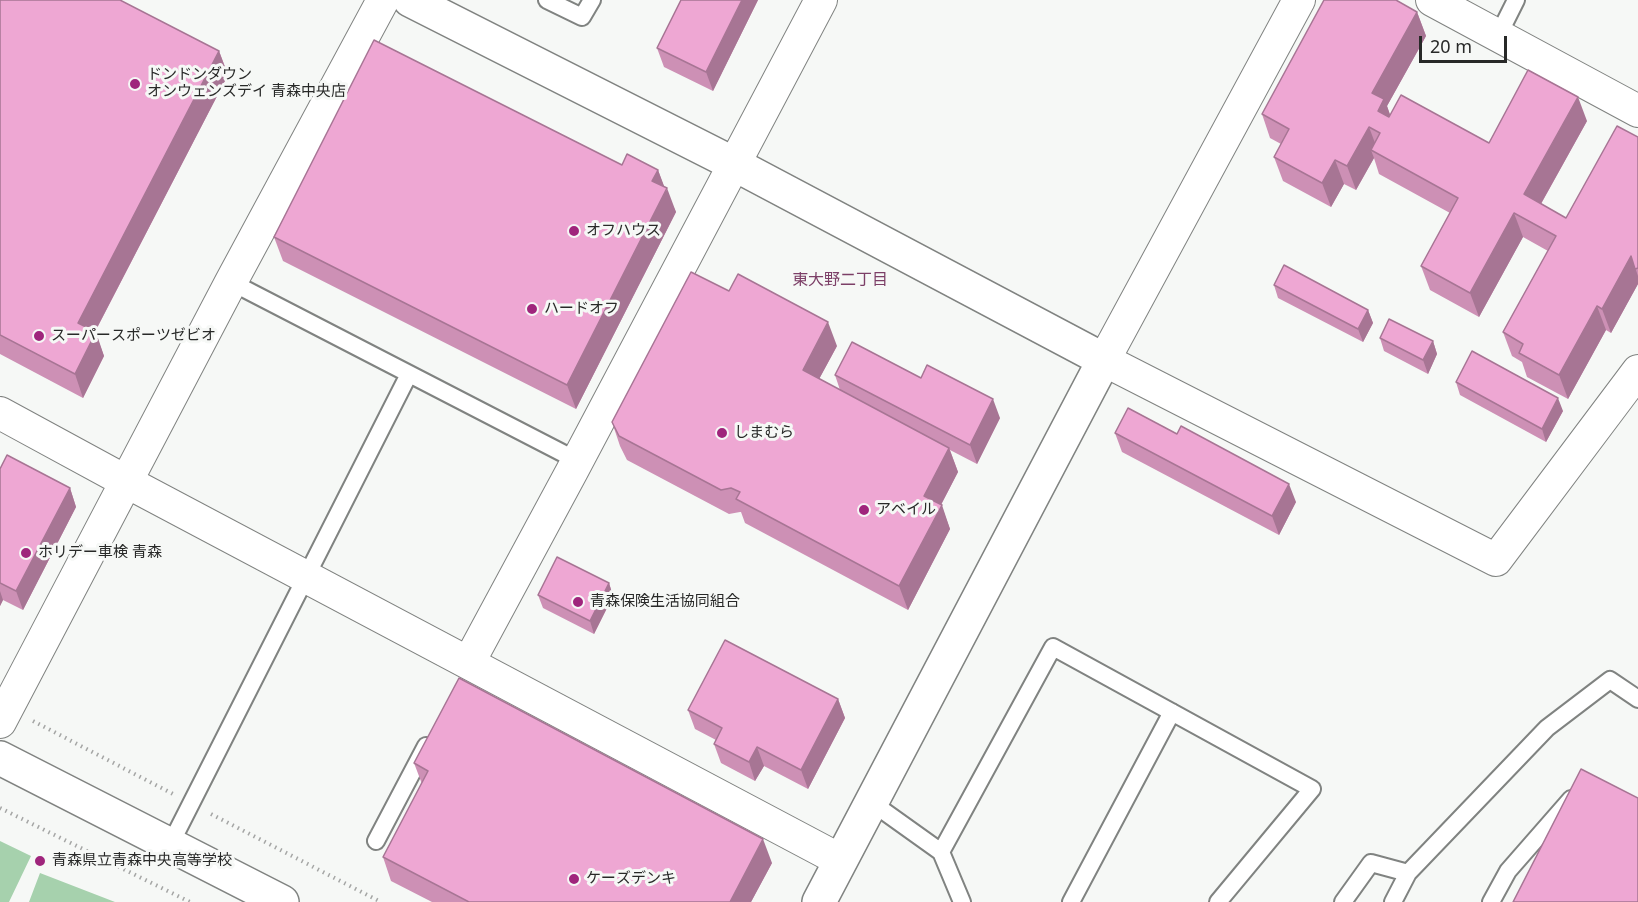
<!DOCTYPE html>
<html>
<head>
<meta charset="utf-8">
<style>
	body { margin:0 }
	#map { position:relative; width:1638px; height:902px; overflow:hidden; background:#f6f8f6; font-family:"Noto Sans",sans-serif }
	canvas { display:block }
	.scale { position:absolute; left:1419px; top:36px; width:88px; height:27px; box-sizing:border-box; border:3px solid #282928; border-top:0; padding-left:8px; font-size:18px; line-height:21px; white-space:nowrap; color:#282928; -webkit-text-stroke:4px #f6f8f6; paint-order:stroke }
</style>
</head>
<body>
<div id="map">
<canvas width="1638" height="902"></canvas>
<div class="scale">20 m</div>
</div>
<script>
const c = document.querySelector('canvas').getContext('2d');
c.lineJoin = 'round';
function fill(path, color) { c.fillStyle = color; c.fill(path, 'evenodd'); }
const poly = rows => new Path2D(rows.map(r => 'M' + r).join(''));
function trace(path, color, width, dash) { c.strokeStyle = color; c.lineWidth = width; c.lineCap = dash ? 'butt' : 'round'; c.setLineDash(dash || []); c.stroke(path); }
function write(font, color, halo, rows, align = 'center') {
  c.font = font + ' "Noto Sans","Noto Sans JP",sans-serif'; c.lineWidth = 6; c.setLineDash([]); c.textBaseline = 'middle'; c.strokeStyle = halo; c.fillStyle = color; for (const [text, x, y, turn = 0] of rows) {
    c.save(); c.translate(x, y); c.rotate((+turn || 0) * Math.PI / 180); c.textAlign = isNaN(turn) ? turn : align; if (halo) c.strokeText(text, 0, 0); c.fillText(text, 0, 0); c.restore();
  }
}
fill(poly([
	[0,841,31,856,9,902,0,902],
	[40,873,115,902,29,902]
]), '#a6d1ad');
const service = poly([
	[547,0,582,17,592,0],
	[1498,36,1516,0],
	[231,282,578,461],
	[871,802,941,852,1053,647,1312,789,1218,902],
	[376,841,426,746],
	[170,845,409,374],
	[941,852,962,902],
	[1071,902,1172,712],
	[1343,902,1371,863,1408,873],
	[1393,902,1408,873,1547,728,1610,680,1638,699],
	[1491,902,1508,871,1571,799]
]);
const minor = poly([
	[1299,0,1104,360,1496,560,1638,371],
	[1432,0,1638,111],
	[0,413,127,482,840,860],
	[469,662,572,471,821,0],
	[0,722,231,282,383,0]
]);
const tertiary = poly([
	[410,0,734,164,1104,360,819,902],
	[0,758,282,902]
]);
trace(service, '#808381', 20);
trace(minor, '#808381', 34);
trace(tertiary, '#808381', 36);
trace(poly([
	[33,721,173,794],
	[0,808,190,902],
	[211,814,381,902]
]), '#a5a6a5', 4, [1.5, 4.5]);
trace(service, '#fff', 16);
trace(minor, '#fff', 32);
trace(tertiary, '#fff', 33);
fill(poly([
	[681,0,758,0,713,91,664,67,657,48],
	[0,1,219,51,228,75,95,332,104,356,83,398,0,354],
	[1417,12,1426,36,1387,106,1390,115,1489,143,1587,121,1541,204,1566,218,1638,137,1638,284,1611,333,1606,330,1568,399,1527,377,1522,362,1512,356,1503,332,1548,251,1523,237,1479,317,1430,290,1421,266,1450,213,1379,174,1374,158,1356,190,1344,184,1331,207,1283,181,1274,157,1281,144,1270,138,1262,114],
	[622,165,658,170,664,187,676,212,576,409,283,261,274,237],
	[1274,285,1368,310,1373,323,1363,342,1278,298],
	[1380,338,1433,341,1437,354,1428,374,1384,351],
	[837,346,819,379,840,390,835,375,1000,418,977,464,950,450,958,472,941,505,950,529,908,610,745,523,741,512,740,512,729,514,627,460,620,446,612,422],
	[1456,382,1563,411,1546,442,1460,395],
	[1115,433,1296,502,1279,535,1122,452],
	[0,469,70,488,76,507,23,610,3,600,0,606],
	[609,583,613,596,594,634,543,608,538,595],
	[838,699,845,718,808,789,764,766,755,781,721,763,714,744,716,740,695,729,688,710],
	[414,763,772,863,751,902,432,902,391,881,383,857,422,784]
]), '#cd90b5');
fill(poly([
	[742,0,758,0,713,91,706,72],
	[1417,12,1426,36,1387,106,1393,123,1387,135,1372,93],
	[219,51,228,75,87,347,78,323],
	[1578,97,1587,121,1533,218,1524,194],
	[1369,127,1378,151,1371,150,1374,158,1356,190,1347,166],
	[1335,160,1344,184,1331,207,1322,183],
	[658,170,666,191,667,188,676,212,576,409,567,385,652,181],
	[1514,213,1523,237,1479,317,1470,293],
	[1631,256,1638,276,1638,284,1611,333,1602,309],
	[1597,306,1606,330,1568,399,1559,375],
	[1368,310,1373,323,1363,342,1358,329],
	[828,322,837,346,811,394,803,370],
	[96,332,104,356,83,398,75,374],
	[1433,341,1437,354,1428,374,1423,360],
	[1558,398,1563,411,1546,442,1542,429],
	[993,399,1000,418,977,464,970,445],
	[949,448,958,472,933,520,924,496],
	[1289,484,1296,502,1279,535,1272,516],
	[70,488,76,507,23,610,16,591],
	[942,505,950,529,908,610,899,586],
	[609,583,613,596,594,634,590,621],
	[0,591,3,600,0,606],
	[838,699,845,718,808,789,801,770],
	[757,747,764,766,755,781,749,762],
	[763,839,772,863,751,902,730,902]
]), '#a77594');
const building = poly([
	[0,0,120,0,219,51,78,323,96,332,75,374,0,335,0,0],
	[681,0,742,0,706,72,657,48,681,0],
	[1324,0,1396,0,1417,12,1372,93,1384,99,1378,111,1389,117,1401,95,1489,143,1528,70,1578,97,1524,194,1566,218,1617,126,1638,137,1638,268,1635,269,1631,256,1602,309,1597,306,1559,375,1519,353,1523,344,1503,332,1556,236,1514,213,1470,293,1421,266,1458,198,1371,150,1380,133,1369,127,1347,166,1335,160,1322,183,1274,157,1289,129,1262,114,1324,0],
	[374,40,622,165,627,154,658,170,652,181,667,188,567,385,274,237,374,40],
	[1284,265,1368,310,1358,329,1274,285,1284,265],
	[691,272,729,291,738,274,828,322,803,370,949,448,924,496,942,505,899,586,736,499,740,492,731,488,721,490,619,436,612,422,691,272],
	[1389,319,1433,341,1423,360,1380,338,1389,319],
	[852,342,921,378,927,365,993,399,970,445,835,375,852,342],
	[1472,351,1558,398,1542,429,1456,382,1472,351],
	[1128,408,1177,434,1181,426,1289,484,1272,516,1115,433,1128,408],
	[7,455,70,488,16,591,0,583,0,469,7,455],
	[557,557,609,583,590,621,538,595,557,557],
	[725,640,838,699,801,770,757,747,749,762,714,744,722,728,688,710,725,640],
	[459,678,763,839,730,902,469,902,383,857,428,771,414,763,459,678],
	[1581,769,1638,798,1638,902,1513,902,1581,769]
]);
fill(building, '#eea7d3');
trace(building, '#a77594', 1.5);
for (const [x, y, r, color] of [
	[135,84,6,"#9f257c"],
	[574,231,6,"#9f257c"],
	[532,309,6,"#9f257c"],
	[39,336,6,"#9f257c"],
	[722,433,6,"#9f257c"],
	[864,510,6,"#9f257c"],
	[26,553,6,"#9f257c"],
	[578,602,6,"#9f257c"],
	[40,861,6,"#9f257c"],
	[574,879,6,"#9f257c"]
]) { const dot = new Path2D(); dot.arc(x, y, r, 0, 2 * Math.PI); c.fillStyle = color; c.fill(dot); trace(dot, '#f6f8f6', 2); }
write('15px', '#282928', '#f6f8f6', [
	["ドンドンダウン",147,75],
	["オンウェンズデイ 青森中央店",147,92],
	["オフハウス",586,231],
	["ハードオフ",544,309],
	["スーパースポーツゼビオ",51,336],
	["しまむら",734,433],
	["アベイル",876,510],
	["ホリデー車検 青森",38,553],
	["青森保険生活協同組合",590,602],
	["青森県立青森中央高等学校",52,861],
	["ケーズデンキ",586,879]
], 'left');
write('16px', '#7c3f67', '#f6f8f6', [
	["東大野二丁目",840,280]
]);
</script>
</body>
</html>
